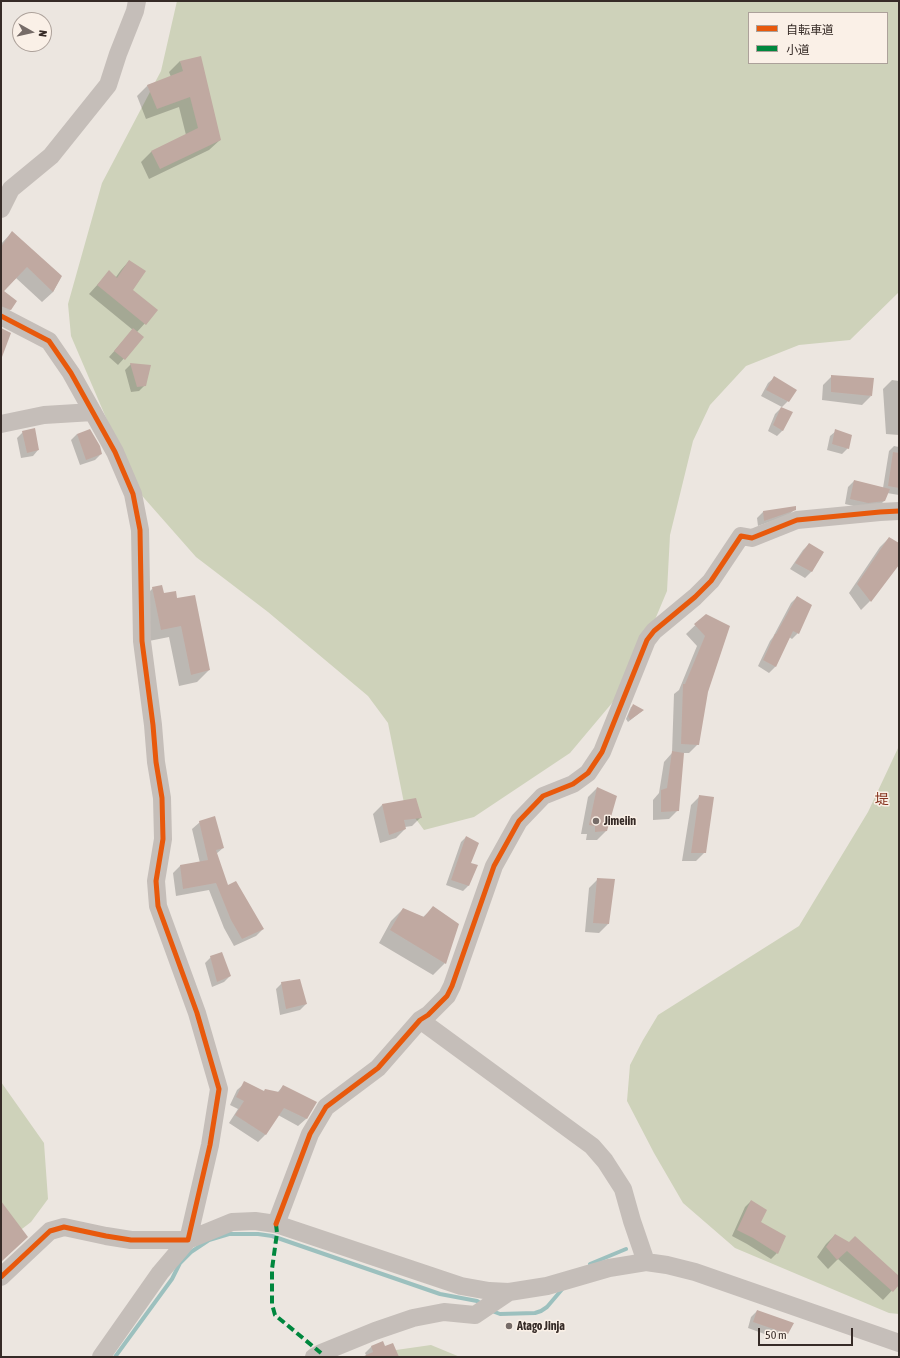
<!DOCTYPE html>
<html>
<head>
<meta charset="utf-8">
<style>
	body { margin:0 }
	#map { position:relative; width:900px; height:1358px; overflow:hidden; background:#ece6e0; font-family:"Asap Condensed","Noto Sans JP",sans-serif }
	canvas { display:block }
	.frame { position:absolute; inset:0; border:2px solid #362b27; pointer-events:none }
	.legend { position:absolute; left:748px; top:12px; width:140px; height:52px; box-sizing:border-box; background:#faf0e7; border:1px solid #aca19a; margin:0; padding:5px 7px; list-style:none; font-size:12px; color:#362b27 }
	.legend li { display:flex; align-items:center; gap:8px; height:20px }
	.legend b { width:20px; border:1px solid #aca19a }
	.north { position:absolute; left:12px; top:12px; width:40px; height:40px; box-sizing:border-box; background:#faf0e7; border:1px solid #aca19a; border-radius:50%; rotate:98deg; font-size:11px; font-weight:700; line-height:16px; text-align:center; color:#362b27 }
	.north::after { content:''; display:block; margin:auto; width:14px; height:18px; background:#766c68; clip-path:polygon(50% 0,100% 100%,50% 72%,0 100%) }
	.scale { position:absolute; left:758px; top:1328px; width:95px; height:18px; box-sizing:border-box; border:2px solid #362b27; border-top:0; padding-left:5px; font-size:12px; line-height:14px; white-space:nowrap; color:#362b27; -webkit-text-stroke:3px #faf0e7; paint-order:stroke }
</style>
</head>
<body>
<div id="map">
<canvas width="900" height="1358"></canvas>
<div class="frame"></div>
<ul class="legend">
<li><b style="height:5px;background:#e8590c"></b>自転車道</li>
<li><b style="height:5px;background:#00873e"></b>小道</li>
</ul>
<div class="north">N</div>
<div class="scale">50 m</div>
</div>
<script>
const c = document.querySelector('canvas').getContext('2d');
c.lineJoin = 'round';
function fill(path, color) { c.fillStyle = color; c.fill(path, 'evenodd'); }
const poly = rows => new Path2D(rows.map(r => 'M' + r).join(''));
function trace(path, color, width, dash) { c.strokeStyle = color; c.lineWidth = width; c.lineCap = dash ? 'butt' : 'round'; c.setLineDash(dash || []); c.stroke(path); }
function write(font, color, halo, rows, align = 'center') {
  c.font = font + ' "Asap Condensed","Noto Sans JP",sans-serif'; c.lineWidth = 3; c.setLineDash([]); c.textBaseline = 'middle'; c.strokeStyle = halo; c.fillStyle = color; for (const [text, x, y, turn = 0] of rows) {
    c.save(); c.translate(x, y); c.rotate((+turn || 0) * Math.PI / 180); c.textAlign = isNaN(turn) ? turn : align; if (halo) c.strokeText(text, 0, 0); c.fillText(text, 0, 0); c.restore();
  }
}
fill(poly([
	[177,1,899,1,899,292,850,340,799,345,746,366,710,405,693,441,670,535,667,591,628,684,570,753,474,817,424,830,404,803,388,723,368,696,268,612,196,557,137,490,71,336,68,304,102,183,161,71],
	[749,13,887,13,887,63,749,63],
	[899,746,899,1314,889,1313,735,1248,683,1203,654,1153,627,1101,630,1065,643,1040,658,1015,799,926,868,812],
	[1,1082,44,1143,48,1199,31,1222,5,1242,1,1243],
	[431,1345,460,1357,374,1357,382,1352]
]), '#ced2ba');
fill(poly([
	[180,61,220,140,209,150,149,179,141,162,151,152,186,135,179,107,146,119,137,96,148,85,171,77,169,72],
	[12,232,61,277,53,292,42,302,16,278,3,292,11,309,1,319,1,244],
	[129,261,132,291,156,311,137,332,143,337,118,365,109,357,133,330,89,294,109,272,116,277,121,270],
	[131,364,145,385,139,391,131,392,125,370],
	[832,376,871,396,862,405,822,400,823,385],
	[774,378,788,401,782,407,761,396,768,383],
	[892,380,899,381,899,435,886,434,883,389],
	[781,408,783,430,777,436,768,431,775,414],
	[836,431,848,448,842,454,827,450,830,436],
	[23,432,38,450,33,456,21,458,17,438],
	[77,434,101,454,95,460,80,465,71,440],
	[894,446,899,447,899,495,887,493,884,501,878,507,862,508,845,504,848,487,854,481,883,488,889,451],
	[795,509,789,515,758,526,757,518,763,512],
	[889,538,899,545,899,563,870,601,861,610,849,593,880,547],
	[809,544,823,553,811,572,805,578,790,569,803,550],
	[153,588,163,595,177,599,209,670,197,682,179,686,169,637,149,641,141,600],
	[797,597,798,633,792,639,789,637,775,667,769,673,758,666,770,641,773,637,791,603],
	[706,615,707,691,698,744,689,753,683,753,678,810,669,819,653,820,653,800,659,793,664,762,672,753,674,694,679,690,697,646,686,634],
	[634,705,642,711,628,722,626,719,631,707],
	[597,788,606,831,597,840,586,840,587,834,581,834,588,797],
	[700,796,705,852,696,861,682,861,691,805],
	[415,799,421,817,412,826,405,827,405,829,396,838,380,843,373,814,382,805],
	[200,822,223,848,216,854,227,887,263,929,256,936,234,946,224,928,209,890,176,896,173,873,180,866,200,863,192,829],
	[466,837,470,864,468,886,463,891,446,885,461,842],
	[598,879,613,880,608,924,599,933,585,932,589,888],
	[433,908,445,963,433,975,379,943,391,921,403,909,423,917],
	[211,957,230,976,224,982,212,987,205,963],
	[282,983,306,1004,300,1010,280,1015,276,989],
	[245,1083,263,1092,277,1093,283,1086,315,1102,306,1119,298,1126,278,1115,265,1135,258,1142,229,1123,238,1109,230,1105,237,1090],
	[751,1201,760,1222,777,1253,771,1259,747,1244,732,1236,745,1207],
	[835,1235,899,1277,899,1283,883,1300,838,1259,828,1269,817,1257,826,1244],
	[757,1311,792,1323,787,1334,781,1340,748,1328,751,1317],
	[382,1342,385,1347,395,1357,367,1357,365,1353,371,1347]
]), '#0003');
trace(poly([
	[590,1264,626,1249],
	[492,1311,500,1314,535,1313,541,1311,547,1307,564,1287],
	[115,1357,172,1279,180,1263,191,1252,209,1240,229,1234,258,1234,272,1236,440,1294,477,1301,483,1305]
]), '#9cc0be', 4);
fill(poly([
	[201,56,221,140,160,169,151,151,198,128,190,97,157,109,147,85,183,71,180,61],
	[12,231,62,276,53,292,27,267,4,291,17,301,11,310,1,306,1,247],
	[129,260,146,271,133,290,158,310,146,325,97,285,109,270,117,278],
	[1,328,11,333,2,357,1,357],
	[133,328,144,337,125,360,114,351],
	[130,363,151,365,146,386,137,387],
	[831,375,874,378,872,396,831,392],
	[774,376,797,390,789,402,766,390],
	[781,407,793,412,783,431,773,425],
	[35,428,39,450,27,453,22,431],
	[90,429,100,446,102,454,86,460,77,434],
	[835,429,852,435,849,449,832,444],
	[893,452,899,453,899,488,888,486],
	[854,480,890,489,885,501,868,503,850,499],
	[796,506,796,510,764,521,763,511],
	[889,537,899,543,899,565,871,602,857,584],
	[809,543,824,552,812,572,795,563],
	[162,585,164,593,176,591,177,598,195,595,210,670,191,675,181,626,161,630,152,587],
	[797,596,812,605,799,634,793,631,776,667,763,660,775,634,776,634],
	[706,614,730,626,708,692,699,745,681,744,683,684,685,684,705,636,694,624],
	[633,704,644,710,630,720,628,716],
	[672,751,684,753,679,811,661,812,661,790,667,788],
	[597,787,617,796,607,831,595,832,595,826,589,825],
	[699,795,714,797,706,853,691,853],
	[416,798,422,818,404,820,406,829,389,835,382,804],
	[215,816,224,848,216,850,228,885,236,881,264,929,242,939,231,920,216,883,183,889,180,865,208,860,199,821],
	[466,836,479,843,471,863,478,865,469,886,451,880],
	[597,878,615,879,609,924,593,923],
	[433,906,459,924,446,964,390,930,403,908,424,917],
	[222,952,231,976,217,982,210,956],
	[300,979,307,1004,286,1009,281,982],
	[244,1081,264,1091,265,1089,279,1092,283,1085,317,1102,307,1119,284,1108,266,1135,235,1115,244,1101,236,1097],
	[751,1200,767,1210,761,1222,786,1236,778,1254,753,1238,737,1230],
	[1,1201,28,1237,1,1262],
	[835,1234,849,1242,855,1236,899,1276,899,1285,893,1292,847,1251,837,1260,826,1247],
	[757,1310,794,1323,788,1334,753,1322],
	[383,1341,385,1346,393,1343,399,1357,362,1357,373,1352,371,1346]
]), '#c0a9a1');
trace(poly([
	[1,209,11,189,51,156,108,85,118,54,135,11,137,1],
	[1,316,49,341,71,373,115,452,133,494,140,530,142,641,153,725,156,762,162,798,163,839,156,881,158,906,197,1013,219,1089,210,1145,188,1240,131,1240,106,1236,64,1227,50,1231,1,1277],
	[1,424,44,415,93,412],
	[420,1020,592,1146,605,1161,623,1189,632,1221,646,1262],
	[276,1224,310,1134,326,1107,378,1068,420,1020,428,1015,447,996,452,986,494,866,519,821,543,796,573,784,588,773,602,752,647,640,654,631,695,597,711,581,741,536,752,538,797,520,880,512,899,511],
	[101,1357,160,1273,188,1240,232,1222,255,1221,276,1224,461,1286,489,1291,509,1292,547,1286,609,1268,646,1262,667,1265,695,1272,899,1343],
	[314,1357,321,1353,375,1331,413,1318,444,1312,475,1315,509,1292]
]), '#c5beb9', 18);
trace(poly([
	[276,1224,277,1233,272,1269,272,1304,275,1315,321,1353]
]), '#00873e', 4, [8, 4]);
trace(poly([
	[1,316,49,341,71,373,115,452,133,494,140,530,142,641,153,725,156,762,162,798,163,839,156,881,158,906,197,1013,219,1089,210,1145,188,1240,131,1240,106,1236,64,1227,50,1231,1,1277],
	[276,1224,310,1134,326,1107,378,1068,420,1020,428,1015,447,996,452,986,494,866,519,821,543,796,573,784,588,773,602,752,647,640,654,631,695,597,711,581,741,536,752,538,797,520,880,512,899,511]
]), '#e8590c', 5);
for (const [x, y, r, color] of [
	[596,821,4,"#766c68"],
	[509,1326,4,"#766c68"]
]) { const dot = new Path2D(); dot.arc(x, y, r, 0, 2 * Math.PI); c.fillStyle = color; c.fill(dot); trace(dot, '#faf0e7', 1.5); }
write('bold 12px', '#362b27', '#faf0e7', [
	["Jimeiin",604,821],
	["Atago Jinja",517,1326]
], 'left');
write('14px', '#86341f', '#faf0e7', [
	["堤",882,800]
]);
</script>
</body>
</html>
